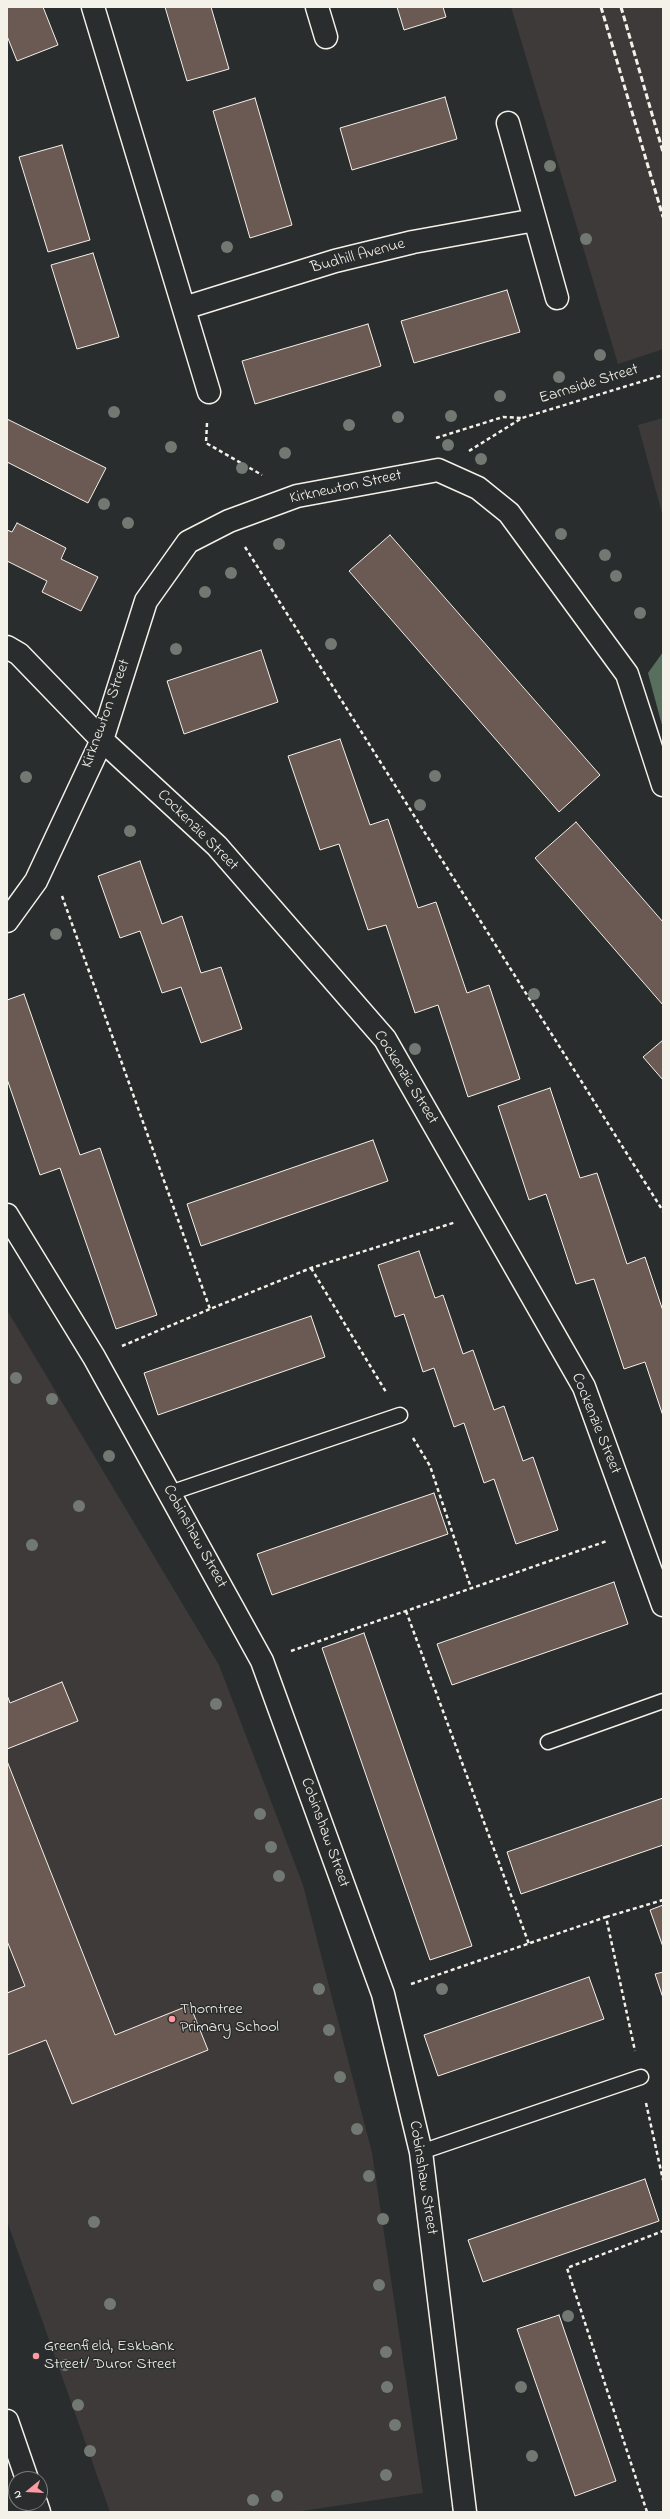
<!DOCTYPE html>
<html>
<head>
<meta charset="utf-8">
<style>
	body { margin:0 }
	#map { position:relative; width:670px; height:2519px; overflow:hidden; background:#2a2d2e; font-family:"Indie Flower",sans-serif }
	canvas { display:block }
	.frame { position:absolute; inset:0; border:8px solid #f4f1e8; pointer-events:none }
	.north { position:absolute; left:8px; top:2471px; width:40px; height:40px; box-sizing:border-box; background:#2a2d2e; border:1px solid #7b7b78; border-radius:50%; rotate:252deg; font-size:11px; font-weight:700; line-height:16px; text-align:center; color:#f4f1e8 }
	.north::after { content:''; display:block; margin:auto; width:14px; height:18px; background:#ff9aa2; clip-path:polygon(50% 0,100% 100%,50% 72%,0 100%) }
</style>
</head>
<body>
<div id="map">
<canvas width="670" height="2519"></canvas>
<div class="frame"></div>
<div class="north">N</div>
</div>
<script>
const c = document.querySelector('canvas').getContext('2d');
c.lineJoin = 'round';
function fill(path, color) { c.fillStyle = color; c.fill(path, 'evenodd'); }
const poly = rows => new Path2D(rows.map(r => 'M' + r).join(''));
function trace(path, color, width, dash) { c.strokeStyle = color; c.lineWidth = width; c.lineCap = dash ? 'butt' : 'round'; c.setLineDash(dash || []); c.stroke(path); }
function write(font, color, halo, rows, align = 'center') {
  c.font = font + ' "Indie Flower",sans-serif'; c.lineWidth = 3; c.setLineDash([]); c.textBaseline = 'middle'; c.strokeStyle = halo; c.fillStyle = color; for (const [text, x, y, turn = 0] of rows) {
    c.save(); c.translate(x, y); c.rotate((+turn || 0) * Math.PI / 180); c.textAlign = isNaN(turn) ? turn : align; if (halo) c.strokeText(text, 0, 0); c.fillText(text, 0, 0); c.restore();
  }
}
fill(poly([
	[511,7,663,7,663,349,618,364],
	[663,418,663,517,638,425],
	[7,1310,219,1665,303,1885,372,2153,423,2493,295,2512,110,2512,7,2221]
]), '#3e3a39');
fill(poly([
	[663,652,663,729,648,673]
]), '#576f5c');
const building = poly([
	[7,7,43,7,58,45,17,61,7,36,7,7],
	[165,7,211,7,229,69,187,81,165,7],
	[397,7,443,7,446,17,404,30,397,7],
	[445,97,457,139,352,170,340,128,445,97],
	[255,98,292,225,250,238,213,111,255,98],
	[62,145,90,240,48,252,19,157,62,145],
	[93,253,119,337,77,349,51,265,93,253],
	[507,290,520,332,414,363,401,321,507,290],
	[368,324,381,366,255,404,242,361,368,324],
	[7,419,106,468,88,503,7,462,7,419],
	[17,523,66,548,61,559,98,577,81,611,42,592,47,581,7,561,7,530,12,532,17,523],
	[390,535,600,775,559,812,349,571,390,535],
	[261,650,278,702,184,734,167,681,261,650],
	[340,739,370,825,388,819,418,908,436,902,467,993,489,985,520,1079,468,1097,438,1005,415,1013,386,925,368,930,339,844,320,850,288,756,340,739],
	[576,822,663,922,663,1005,535,858,576,822],
	[140,861,162,924,182,916,201,973,221,967,242,1029,201,1043,181,987,162,993,140,931,120,938,98,876,140,861],
	[24,994,80,1155,100,1148,157,1315,116,1329,60,1168,40,1175,7,1079,7,1000,24,994],
	[663,1040,663,1080,643,1057,663,1040],
	[550,1088,580,1178,597,1173,627,1264,645,1257,663,1311,663,1416,645,1362,624,1369,594,1279,576,1284,546,1194,529,1200,498,1106,550,1088],
	[373,1140,388,1181,201,1246,187,1204,373,1140],
	[419,1251,435,1298,443,1295,463,1354,473,1350,494,1410,504,1406,523,1461,533,1457,558,1530,516,1544,494,1479,484,1483,464,1423,454,1427,434,1368,423,1372,404,1314,395,1317,378,1265,419,1251],
	[311,1316,325,1357,158,1415,144,1373,311,1316],
	[434,1493,448,1534,272,1595,257,1554,434,1493],
	[614,1582,628,1624,452,1685,437,1644,614,1582],
	[364,1633,472,1946,430,1960,322,1648,364,1633],
	[62,1682,78,1721,7,1749,7,1695,10,1703,62,1682],
	[7,1761,115,2035,190,2005,208,2050,72,2104,46,2040,7,2055,7,1993,25,1986,7,1941,7,1761],
	[663,1798,663,1845,521,1894,507,1852,663,1798],
	[663,1905,663,1947,650,1910,663,1905],
	[663,1972,663,1998,655,1974,663,1972],
	[589,1977,604,2019,438,2076,424,2035,589,1977],
	[645,2179,659,2221,483,2282,468,2240,645,2179],
	[559,2315,616,2481,575,2496,517,2329,559,2315]
]);
fill(building, '#6b5a54');
trace(building, '#f4f1e8', 1);
const service = poly([
	[170,1493,400,1415],
	[548,1742,663,1701],
	[421,2152,641,2077]
]);
const minor = poly([
	[93,7,209,392],
	[317,7,326,37],
	[508,123,557,298],
	[184,308,335,261,413,242,535,220],
	[7,647,19,654,102,740,217,846,385,1039,584,1387,663,1605],
	[7,921,36,881,102,740,146,601,188,542,229,521,297,496,438,470,478,488,509,513,627,674,663,785],
	[7,1215,94,1357,262,1661,383,1994,421,2152,465,2512],
	[7,2421,27,2479],
	[36,2503,39,2512]
]);
trace(service, '#f4f1e8', 17);
trace(minor, '#f4f1e8', 25);
trace(poly([
	[207,423,206,443,262,475],
	[436,438,503,417,522,418],
	[469,451,522,418,663,375],
	[245,547,663,1211],
	[62,896,210,1309,311,1268,456,1222],
	[311,1268,386,1392],
	[122,1346,210,1309],
	[413,1438,430,1466,471,1588],
	[406,1611,529,1944],
	[291,1651,607,1541],
	[606,1917,663,1900],
	[411,1984,606,1917,635,2051],
	[646,2103,663,2180],
	[647,2512,567,2268,663,2231]
]), '#f4f1e8', 2.5, [4, 3]);
trace(service, '#2a2d2e', 14);
trace(minor, '#2a2d2e', 22);
trace(poly([
	[601,7,663,217],
	[621,7,663,152]
]), '#f4f1e8', 3, [6, 3]);
c.fillStyle = '#727872';
for (const [x, y] of [
	[550,166],
	[586,239],
	[227,247],
	[600,355],
	[559,377],
	[500,396],
	[114,412],
	[451,416],
	[398,417],
	[349,425],
	[448,445],
	[171,447],
	[285,453],
	[481,459],
	[242,468],
	[104,504],
	[128,523],
	[561,534],
	[279,544],
	[605,555],
	[231,573],
	[616,576],
	[205,592],
	[640,613],
	[331,644],
	[176,649],
	[435,776],
	[26,777],
	[420,805],
	[130,831],
	[56,934],
	[534,994],
	[415,1049],
	[16,1378],
	[52,1399],
	[109,1456],
	[79,1506],
	[32,1545],
	[216,1704],
	[260,1814],
	[271,1847],
	[279,1876],
	[319,1989],
	[442,1989],
	[329,2030],
	[340,2077],
	[357,2129],
	[369,2176],
	[383,2219],
	[94,2222],
	[379,2285],
	[110,2304],
	[568,2316],
	[386,2352],
	[65,2365],
	[387,2387],
	[521,2387],
	[78,2405],
	[395,2425],
	[90,2451],
	[532,2456],
	[386,2475],
	[277,2496],
	[253,2500]
]) { c.beginPath(); c.arc(x, y, 6, 0, 2 * Math.PI); c.fill(); }
for (const [x, y, r, color] of [
	[172,2019,4,"#ff9aa2"],
	[36,2356,4,"#ff9aa2"]
]) { const dot = new Path2D(); dot.arc(x, y, r, 0, 2 * Math.PI); c.fillStyle = color; c.fill(dot); trace(dot, '#2a2d2e', 1.5); }
write('16px', '#f4f1e8', '#2a2d2e', [
	["Budhill Avenue",358,257,-15],
	["Earnside Street",589,385,-17],
	["Kirknewton Street",346,488,-12],
	["Kirknewton Street",107,714,-70],
	["Cockenzie Street",197,831,45],
	["Cockenzie Street",405,1078,58],
	["Cockenzie Street",595,1424,68],
	["Cobinshaw Street",194,1537,61],
	["Cobinshaw Street",324,1833,70],
	["Cobinshaw Street",422,2178,81]
]);
write('16px', '#f4f1e8', '#2a2d2e', [
	["Thorntree",180,2010],
	["Primary School",180,2028],
	["Greenfield, Eskbank",44,2347],
	["Street/ Duror Street",44,2365]
], 'left');
</script>
</body>
</html>
